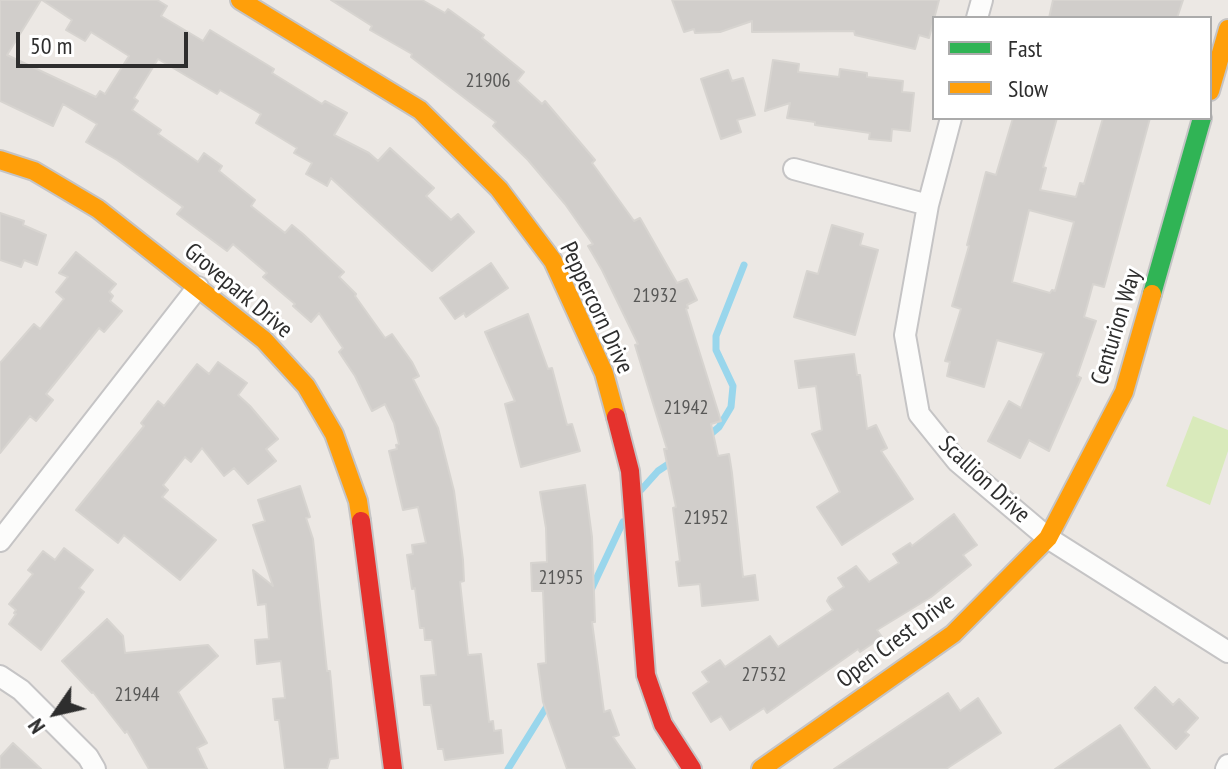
<!DOCTYPE html>
<html>
<head>
<meta charset="utf-8">
<style>
	body { margin:0 }
	#map { position:relative; width:1228px; height:769px; overflow:hidden; background:#ece8e4; font-family:"PT Sans Narrow",sans-serif }
	canvas { display:block }
	.legend { position:absolute; left:932px; top:16px; width:280px; height:104px; box-sizing:border-box; background:#fff; border:2px solid #ababab; margin:0; padding:10px 14px; list-style:none; font-size:24px; color:#2e2e2e }
	.legend li { display:flex; align-items:center; gap:16px; height:40px }
	.legend b { width:40px; border:2px solid #ababab }
	.north { position:absolute; left:16px; top:673px; width:80px; height:80px; -webkit-text-stroke:6px #fff; paint-order:stroke; rotate:236deg; font-size:22px; font-weight:700; line-height:32px; text-align:center; color:#2e2e2e }
	.north::after { content:''; display:block; margin:auto; width:28px; height:36px; background:#2e2e2e; clip-path:polygon(50% 0,100% 100%,50% 72%,0 100%) }
	.scale { position:absolute; left:16px; top:32px; width:172px; height:36px; box-sizing:border-box; border:4px solid #2e2e2e; border-top:0; padding-left:10px; font-size:24px; line-height:28px; white-space:nowrap; color:#2e2e2e; -webkit-text-stroke:6px #fff; paint-order:stroke }
</style>
</head>
<body>
<div id="map">
<canvas width="1228" height="769"></canvas>
<ul class="legend">
<li><b style="height:10px;background:#30b455"></b>Fast</li>
<li><b style="height:10px;background:#ff9f0a"></b>Slow</li>
</ul>
<div class="north">N</div>
<div class="scale">50 m</div>
</div>
<script>
const c = document.querySelector('canvas').getContext('2d');
c.lineJoin = 'round';
function fill(path, color) { c.fillStyle = color; c.fill(path, 'evenodd'); }
const poly = rows => new Path2D(rows.map(r => 'M' + r).join(''));
function trace(path, color, width, dash) { c.strokeStyle = color; c.lineWidth = width; c.lineCap = dash ? 'butt' : 'round'; c.setLineDash(dash || []); c.stroke(path); }
function write(font, color, halo, rows, align = 'center') {
  c.font = font + ' "PT Sans Narrow",sans-serif'; c.lineWidth = 6; c.setLineDash([]); c.textBaseline = 'middle'; c.strokeStyle = halo; c.fillStyle = color; for (const [text, x, y, turn = 0] of rows) {
    c.save(); c.translate(x, y); c.rotate((+turn || 0) * Math.PI / 180); c.textAlign = isNaN(turn) ? turn : align; if (halo) c.strokeText(text, 0, 0); c.fillText(text, 0, 0); c.restore();
  }
}
fill(poly([
	[1193,416,1228,430,1228,451,1210,505,1166,486]
]), '#d9eabb');
trace(poly([
	[706,438,719,427,731,407,733,386,716,350,716,336,744,265],
	[641,490,658,471,673,461],
	[591,590,623,522],
	[508,769,549,703]
]), '#99d6ec', 7);
const building = poly([
	[0,0,41,0,7,55,96,97,100,91,105,94,129,56,91,32,85,41,66,30,72,20,42,0,157,0,167,6,161,16,203,41,210,30,274,69,272,73,322,104,325,101,347,113,334,135,369,153,378,161,390,148,434,188,426,196,451,220,458,214,474,232,432,271,331,178,327,186,306,174,312,163,294,153,297,148,256,123,261,114,220,90,217,94,158,59,134,98,138,101,132,110,161,130,158,134,198,162,204,153,222,166,219,171,255,200,251,206,285,233,292,225,303,234,344,272,339,277,356,294,355,296,385,338,392,334,412,362,419,376,413,379,438,428,454,491,463,560,464,581,460,582,468,655,481,654,489,722,493,721,494,731,501,730,503,753,445,760,443,749,438,749,431,705,424,705,421,676,436,675,432,640,425,640,424,628,420,628,415,588,412,589,407,555,413,554,412,545,426,543,418,507,403,510,389,451,397,449,396,445,399,444,394,423,385,404,372,411,355,376,339,352,343,348,319,313,311,322,293,306,295,304,263,277,267,273,233,244,227,251,177,214,183,207,117,160,86,142,97,124,63,104,53,126,0,101,0,0],
	[331,0,422,0,445,13,448,9,484,35,482,38,524,72,517,81,542,104,545,101,595,160,592,163,634,221,640,218,677,283,687,279,697,300,687,305,688,308,686,309,721,421,711,424,718,456,729,454,732,473,743,577,755,575,758,600,702,606,700,584,679,586,676,562,680,561,673,508,676,507,664,449,667,449,635,345,638,344,602,270,588,246,593,244,565,204,528,160,493,126,496,122,411,57,412,54,370,30,372,26,331,0],
	[672,0,939,0,929,38,919,35,915,49,855,35,854,31,752,32,752,21,720,32,695,33,694,29,684,32,672,0],
	[1053,0,1183,0,1177,18,1049,18,1053,0],
	[773,60,799,64,798,72,839,77,840,69,867,73,867,77,903,81,902,92,914,93,910,131,892,129,891,141,869,139,870,133,815,125,815,122,787,118,790,103,765,111,773,60],
	[728,70,732,81,743,78,755,115,737,120,741,132,721,139,701,79,728,70],
	[1013,118,1057,118,1043,167,1046,168,1040,190,1076,197,1080,183,1084,184,1103,118,1150,118,1104,287,1093,284,1084,317,1096,321,1077,376,1081,378,1049,451,1029,440,1020,458,988,441,1009,401,1021,408,1044,353,997,340,984,387,947,376,950,362,945,361,961,309,952,306,969,246,967,245,986,172,996,175,1013,118],
	[1029,210,1074,222,1055,291,1052,290,1050,293,1012,282,1029,210],
	[0,213,24,221,23,225,46,235,37,265,24,260,21,267,0,260,0,213],
	[832,225,863,234,860,245,878,250,855,335,794,317,807,271,818,274,832,225],
	[76,252,116,284,109,292,113,296,110,301,122,311,104,332,99,328,46,394,53,400,36,421,30,416,0,453,0,363,34,324,40,329,64,299,56,292,68,277,59,273,76,252],
	[491,263,508,288,466,317,464,313,455,319,440,298,491,263],
	[528,314,548,369,552,368,567,425,572,424,580,451,521,467,505,404,515,401,485,332,528,314],
	[854,354,857,375,860,375,867,429,876,425,887,448,881,451,913,499,842,545,817,507,840,492,812,434,822,430,816,386,799,388,795,361,854,354],
	[218,362,247,383,238,395,250,406,278,439,266,449,276,461,248,484,234,468,224,476,202,448,191,462,185,457,163,485,168,490,162,497,216,540,180,580,124,535,118,543,76,510,144,426,141,423,158,401,164,406,197,364,209,374,218,362],
	[585,485,592,537,595,622,592,622,604,712,610,710,619,735,613,737,635,769,567,769,543,702,538,664,546,663,543,591,532,591,531,563,547,562,546,528,540,492,585,485],
	[300,486,310,517,306,518,313,539,327,671,330,671,338,758,330,759,327,769,285,769,279,720,275,720,273,699,285,698,281,661,257,664,255,640,269,639,266,604,258,605,253,570,273,586,253,525,265,521,258,500,300,486],
	[954,514,977,545,963,555,971,565,931,597,877,630,882,637,860,652,858,649,767,713,764,708,730,730,721,716,711,722,693,693,709,682,702,672,720,660,725,667,770,636,778,647,833,610,827,601,829,597,844,587,838,578,856,566,869,582,899,563,893,554,910,543,912,546,954,514],
	[64,548,93,570,79,588,84,592,41,650,9,624,16,614,14,613,16,610,9,604,33,574,28,570,43,551,55,560,64,548],
	[107,619,123,636,125,653,208,645,218,656,178,692,207,743,197,748,207,769,149,769,127,731,125,733,93,692,92,693,62,661,107,619],
	[1155,687,1173,705,1179,699,1198,718,1185,732,1189,735,1176,749,1135,708,1155,687],
	[948,693,960,711,978,698,1001,733,946,769,834,769,948,693],
	[1120,725,1150,769,1055,769,1120,725],
	[13,743,41,769,0,769,0,757,13,743]
]);
fill(building, '#d1cecb');
trace(building, '#d7d4d0', 2);
const street = poly([
	[977,18,982,0],
	[951,118,928,205,905,335,919,414,957,461,1048,538,1228,652],
	[794,169,928,205],
	[0,541,198,287],
	[0,676,21,690,88,757,95,769],
	[1226,769,1228,765]
]);
const fast = poly([
	[1152,294,1202,118]
]);
const slow = poly([
	[240,0,420,110,499,189,553,261,604,373,616,417],
	[1210,91,1228,29],
	[0,160,34,171,98,209,264,340,306,386,334,434,358,501,361,521],
	[761,769,953,634,1048,538,1124,392,1152,294]
]);
const jam = poly([
	[616,417,630,471,646,675,663,724,692,769],
	[361,521,393,769]
]);
trace(street, '#c5c4c5', 24);
trace(fast, '#c5c4c5', 22);
trace(slow, '#c5c4c5', 22);
trace(jam, '#c5c4c5', 22);
trace(street, '#fcfcfb', 20);
trace(fast, '#30b455', 18);
trace(slow, '#ff9f0a', 18);
trace(jam, '#e5322d', 18);
write('20px', '#585857', null, [
	["21906",488,81],
	["21932",655,296],
	["21942",686,408],
	["21952",706,518],
	["21955",561,578],
	["27532",764,675],
	["21944",137,695]
]);
write('24px', '#2e2e2e', '#fff', [
	["Grovepark Drive",238,291,40],
	["Peppercorn Drive",596,308,65],
	["Centurion Way",1117,327,-73],
	["Scallion Drive",984,480,43],
	["Open Crest Drive",896,641,-37]
]);
</script>
</body>
</html>
